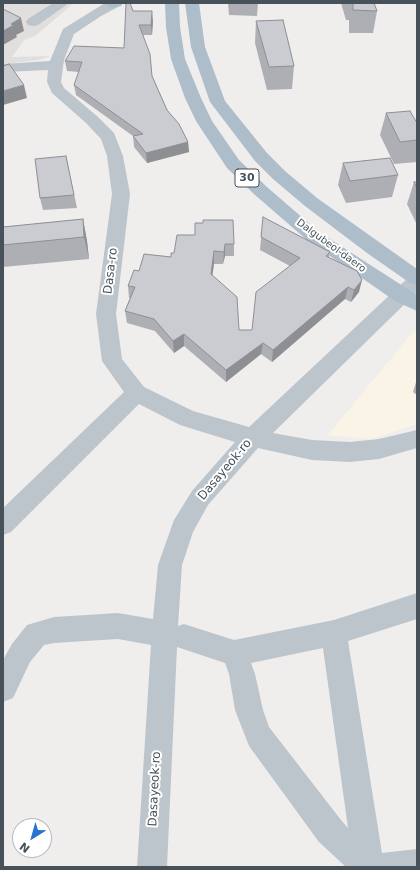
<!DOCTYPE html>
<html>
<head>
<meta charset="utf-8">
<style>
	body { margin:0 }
	#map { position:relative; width:420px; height:870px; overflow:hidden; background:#f0eded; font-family:"DejaVu Sans",sans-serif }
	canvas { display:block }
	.frame { position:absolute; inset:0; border:4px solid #475159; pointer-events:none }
	.north { position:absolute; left:12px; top:818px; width:40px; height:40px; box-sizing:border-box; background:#fff; border:1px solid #b5b9bd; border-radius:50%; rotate:217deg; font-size:11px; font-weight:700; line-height:16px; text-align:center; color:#475159 }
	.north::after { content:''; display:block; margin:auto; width:14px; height:18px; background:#2674d1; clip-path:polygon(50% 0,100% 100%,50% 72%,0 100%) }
</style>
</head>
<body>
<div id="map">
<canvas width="420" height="870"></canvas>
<div class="frame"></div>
<div class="north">N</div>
</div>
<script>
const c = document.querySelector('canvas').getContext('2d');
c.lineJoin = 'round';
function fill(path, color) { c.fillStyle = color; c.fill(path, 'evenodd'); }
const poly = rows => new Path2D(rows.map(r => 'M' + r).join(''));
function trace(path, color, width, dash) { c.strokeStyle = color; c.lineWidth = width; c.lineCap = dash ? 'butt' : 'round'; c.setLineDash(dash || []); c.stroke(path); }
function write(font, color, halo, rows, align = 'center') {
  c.font = font + ' "DejaVu Sans",sans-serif'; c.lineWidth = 4; c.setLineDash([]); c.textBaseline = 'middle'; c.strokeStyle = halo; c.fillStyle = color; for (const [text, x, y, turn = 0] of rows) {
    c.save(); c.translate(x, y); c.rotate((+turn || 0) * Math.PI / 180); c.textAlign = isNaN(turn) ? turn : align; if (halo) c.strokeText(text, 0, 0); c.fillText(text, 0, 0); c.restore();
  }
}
fill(poly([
	[417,331,417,424,370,439,328,435,413,332]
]), '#faf4e7');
fill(poly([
	[3,3,74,3,35,36,24,40,12,57,50,56,38,60,3,64]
]), '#e1dede');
fill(poly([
	[53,3,69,3,38,25,33,26,28,25,26,22,28,19,53,3],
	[105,3,120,4,118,7,101,16,74,34,64,60,61,82,64,88,98,117,114,133,123,156,130,194,116,314,122,359,144,387,193,411,249,427,410,276,417,274,417,292,273,433,312,440,350,442,379,439,417,430,417,448,379,459,350,462,312,460,258,448,208,505,193,532,182,565,178,626,184,624,234,640,334,620,417,593,417,619,348,641,382,853,417,849,417,867,346,867,319,842,249,746,235,710,229,674,225,663,177,647,167,867,137,867,151,645,118,639,54,643,44,645,30,662,13,698,3,702,3,660,12,644,27,625,54,617,118,613,153,619,158,565,174,520,192,491,235,442,180,425,139,404,11,532,3,535,3,508,124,392,102,361,96,314,112,194,107,156,101,139,86,123,52,93,47,82,48,70,3,72,3,64,50,61,63,29,105,3],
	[323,648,348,828,341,820,269,727,263,710,255,674,251,663,323,648]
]), '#bcc5cb');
fill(poly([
	[107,3,123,3,121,6,113,8,108,7,107,3],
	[165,3,179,3,180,27,185,59,201,98,212,121,239,160,267,187,319,232,417,295,417,311,395,301,307,240,255,195,227,168,196,121,185,98,171,59,166,27,165,3],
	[185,3,199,3,205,47,225,101,267,153,285,171,317,198,417,269,417,285,410,283,367,253,305,206,273,179,255,161,210,102,191,47,185,3]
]), '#aebdca');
fill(poly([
	[228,3,258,3,257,16,229,15],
	[341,3,374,3,377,11,373,33,349,33,349,20,346,20],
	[133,11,153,21,152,35,143,35,152,76,167,110,188,142,189,152,147,163,134,147,133,136,76,95,74,85,79,72,67,71,65,61,124,48],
	[256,21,294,66,292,89,267,90,255,43],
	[386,113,417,123,417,162,394,164,380,135],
	[66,156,77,208,43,210,40,198],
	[343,163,398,175,392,197,346,203,338,185],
	[414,182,417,182,417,225,407,204],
	[263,217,330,252,329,257,359,292,351,302,345,299,272,362,261,354,226,382,184,346,174,353,155,331,127,323,125,311,130,298,129,298,128,286,139,271,171,257,174,253,195,235,234,244,234,256,225,256,223,264,214,264,212,275,239,330,252,330,290,266,260,250],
	[83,219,87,241,89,259,3,267,3,227],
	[417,379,417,395,413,392]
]), '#aeafb5');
fill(poly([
	[152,11,153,21,152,35,151,25],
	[21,18,24,31,16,35,17,37,3,45,3,31,11,24],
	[24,85,27,98,3,105,3,91],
	[188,142,189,152,147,163,146,153],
	[83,219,87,241,89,259,84,237],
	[225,244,225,256,223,264,224,252],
	[214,251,214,264,211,286,211,274],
	[362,280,359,292,351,302,354,290],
	[348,287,345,299,272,362,273,350],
	[184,334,184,346,174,353,173,341],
	[263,343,261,354,226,382,226,370]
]), '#8d8f93');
const building = poly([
	[126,3,130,3,133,11,152,11,151,25,139,25,150,54,152,76,167,110,179,124,188,142,146,153,133,136,143,134,74,85,82,62,65,61,74,46,124,48,126,3],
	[353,3,374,3,377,11,353,10,353,3],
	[3,9,21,18,11,24,14,25,3,31,3,9],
	[283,20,294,66,269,67,256,21,283,20],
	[9,64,24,85,3,91,3,66,9,64],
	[410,111,417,123,417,140,400,142,386,113,410,111],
	[66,156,74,195,40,198,35,159,66,156],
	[390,158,398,175,350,181,343,163,390,158],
	[414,182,417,182,417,188,414,182],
	[263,217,330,252,326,256,357,271,362,280,354,290,348,287,273,350,263,343,226,370,184,334,173,341,154,319,125,311,135,287,128,286,134,270,139,271,144,254,171,257,171,253,174,253,177,235,195,235,195,223,203,223,203,220,233,220,234,244,225,244,224,252,214,251,211,274,237,297,239,330,252,330,256,292,300,258,261,237,263,217],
	[83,219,84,237,3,245,3,227,83,219]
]);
fill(building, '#caccd2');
trace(building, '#8d8f93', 1);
write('10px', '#475159', '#fff', [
	["Dalgubeol-daero",331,246,36]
]);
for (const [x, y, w] of [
	[247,178,24]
]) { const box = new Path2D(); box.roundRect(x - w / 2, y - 9, w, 18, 3); c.fillStyle = '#fff'; c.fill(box); trace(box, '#475159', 1); }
write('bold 11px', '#475159', null, [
	["30",247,178]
]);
write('12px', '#475159', '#fff', [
	["Dasa-ro",111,271,-83],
	["Dasayeok-ro",225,470,-50],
	["Dasayeok-ro",155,789,-87]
]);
</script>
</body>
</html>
